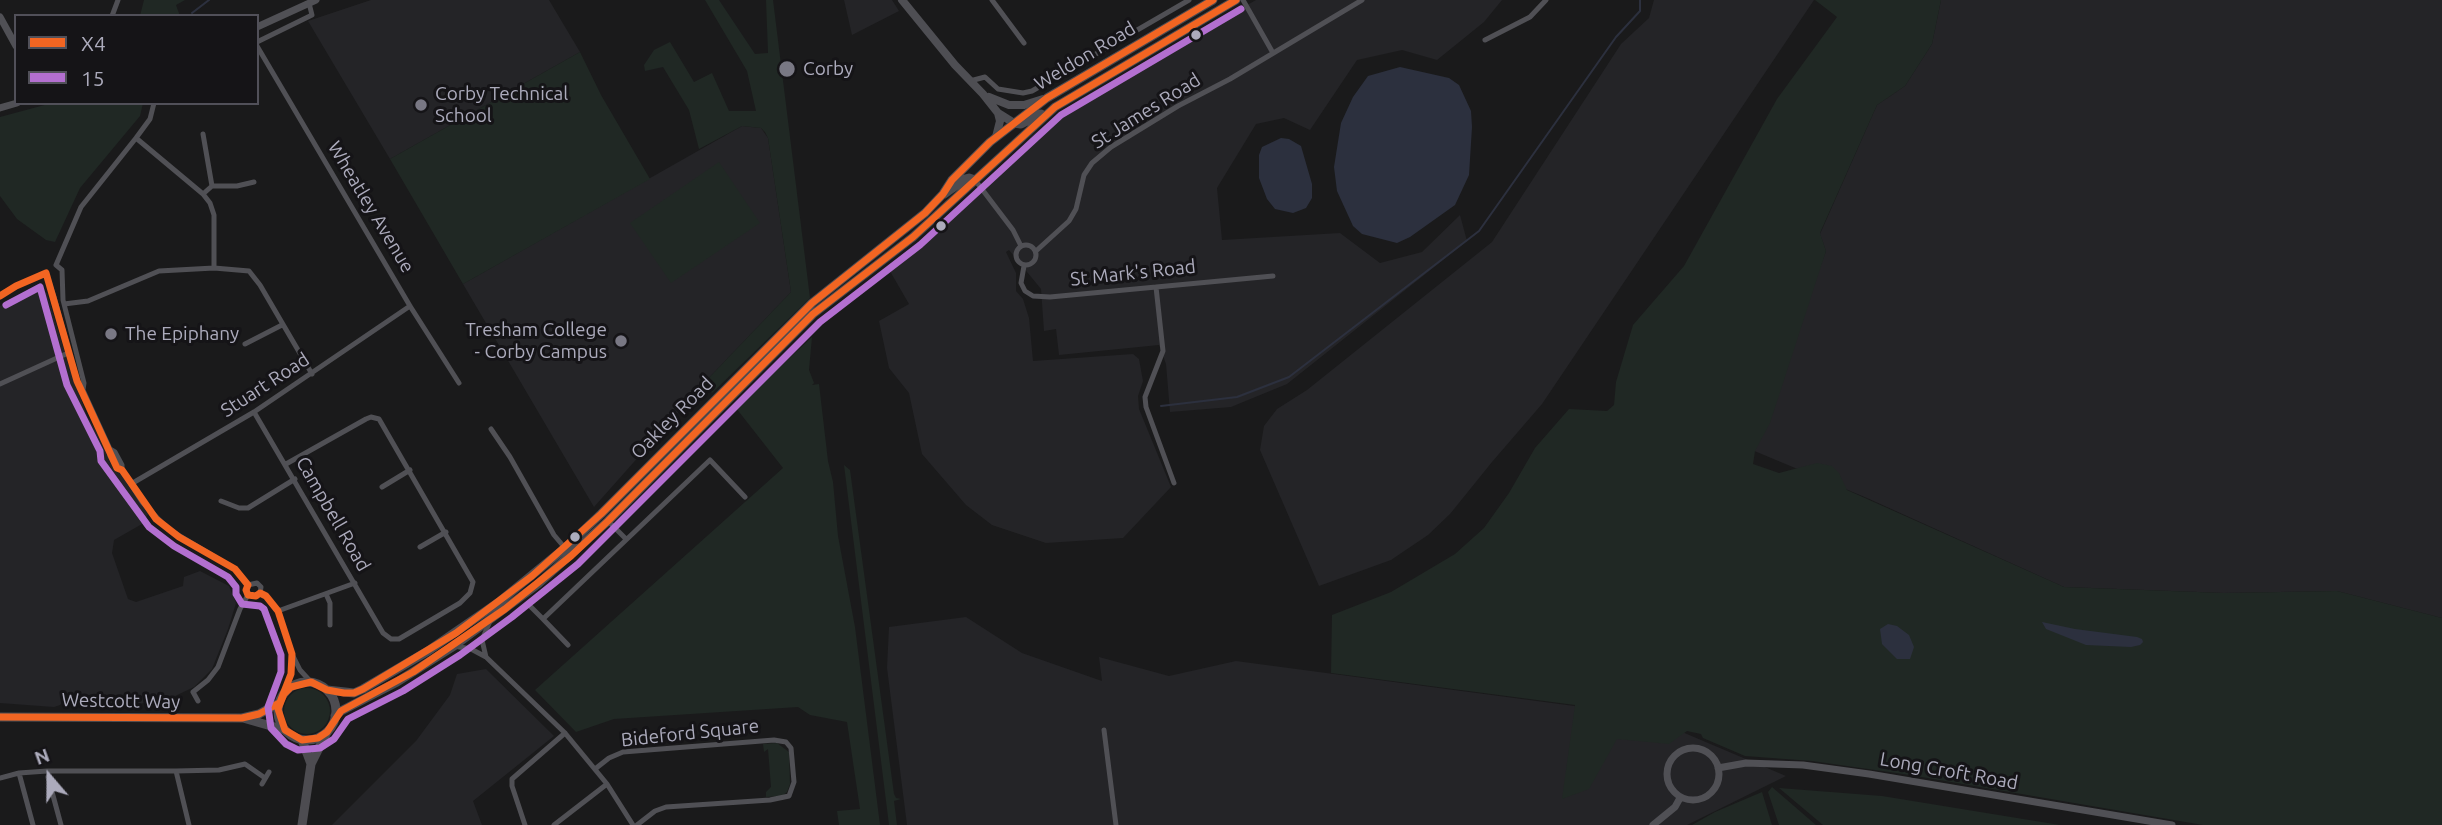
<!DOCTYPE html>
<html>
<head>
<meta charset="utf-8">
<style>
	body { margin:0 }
	#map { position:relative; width:2442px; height:825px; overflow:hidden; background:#1a1a1b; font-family:Ubuntu,sans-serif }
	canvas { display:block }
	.legend { position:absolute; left:14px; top:14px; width:245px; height:91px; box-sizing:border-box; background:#151417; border:2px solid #515059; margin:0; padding:9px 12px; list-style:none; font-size:21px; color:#acabbc }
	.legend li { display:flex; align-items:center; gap:14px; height:35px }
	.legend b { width:35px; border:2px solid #515059 }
	.north { position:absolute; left:14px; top:741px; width:70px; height:70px; -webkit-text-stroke:5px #151417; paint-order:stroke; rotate:340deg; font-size:19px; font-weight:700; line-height:28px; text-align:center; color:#acabbc }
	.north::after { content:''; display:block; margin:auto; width:24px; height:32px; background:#acabbc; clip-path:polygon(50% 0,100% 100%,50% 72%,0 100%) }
</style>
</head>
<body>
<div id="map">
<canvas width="2442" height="825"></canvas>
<ul class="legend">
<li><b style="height:9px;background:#f26522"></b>X4</li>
<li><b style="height:9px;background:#b36fd0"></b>15</li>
</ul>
<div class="north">N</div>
</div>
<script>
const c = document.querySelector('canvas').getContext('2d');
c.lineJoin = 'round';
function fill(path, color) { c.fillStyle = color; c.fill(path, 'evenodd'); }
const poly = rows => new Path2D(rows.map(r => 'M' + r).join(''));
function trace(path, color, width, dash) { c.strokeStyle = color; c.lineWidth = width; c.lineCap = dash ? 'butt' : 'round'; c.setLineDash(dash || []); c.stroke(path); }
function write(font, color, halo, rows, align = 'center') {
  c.font = font + ' Ubuntu,sans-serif'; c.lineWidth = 6; c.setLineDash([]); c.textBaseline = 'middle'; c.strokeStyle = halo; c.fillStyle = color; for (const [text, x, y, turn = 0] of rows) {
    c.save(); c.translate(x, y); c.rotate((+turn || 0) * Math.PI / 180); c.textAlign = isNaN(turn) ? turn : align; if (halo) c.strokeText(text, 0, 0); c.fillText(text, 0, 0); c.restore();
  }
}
fill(poly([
	[371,0,549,0,580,52,390,159,308,21],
	[844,0,892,0,899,11,852,35],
	[1256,0,1502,0,1484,22,1437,60,1402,50,1357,60,1310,130,1284,118,1256,124,1217,188,1222,240,1340,233,1380,263,1422,252,1460,215,1467,241,1287,384,1231,407,1170,412,1166,364,1159,345,1059,355,1056,329,1044,331,1041,289,1009,250,1006,252,1016,273,1016,291,1023,299,1029,318,1033,361,1133,354,1139,359,1143,381,1138,396,1139,409,1171,487,1123,538,1046,543,992,525,966,505,922,454,909,393,889,368,879,321,909,304,887,266,939,229,992,181,1032,135,1080,99],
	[1654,0,1814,0,1542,404,1492,462,1450,514,1428,535,1391,560,1319,586,1260,450,1264,426,1277,409,1307,390,1492,242,1621,44,1649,18],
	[1941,0,2442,0,2442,618,2337,591,2224,593,2064,587,1867,498,1752,450,1826,251,1820,234,1877,105,1905,86,1932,44],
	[742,126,761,128,768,138,791,292,704,383,594,507,463,284],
	[37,287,47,293,68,363,87,416,148,514,142,524,114,540,112,553,128,599,136,602,183,586,184,577,200,571,229,586,236,603,228,629,212,669,194,687,173,697,139,704,98,704,80,699,65,700,60,705,54,707,0,703,0,306],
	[966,617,1022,653,1102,681,1099,657,1169,676,1236,661,1642,715,1786,776,1687,825,907,825,887,668,889,627],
	[486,669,554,736,473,801,482,825,332,825,416,741,450,695,457,674]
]), '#242427');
fill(poly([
	[144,0,185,0,176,5,180,16,140,16],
	[705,0,719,0,755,54,768,53,766,0,773,0,810,298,712,393,704,383,791,292,768,138,765,132,761,128,742,126,699,149,689,110,663,67,645,71,644,65,654,50,670,42,694,82,712,73,729,111,756,111,747,71],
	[1815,0,1941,0,1932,44,1905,86,1877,105,1820,233,1826,251,1770,423,1755,451,1753,464,1779,473,1817,463,1832,466,1839,473,1847,490,2064,587,2224,593,2337,591,2442,618,2442,825,2203,825,1910,775,1812,761,1745,756,1703,738,1701,734,1687,731,1669,744,1617,739,1589,789,1562,799,1575,705,1331,673,1332,615,1391,592,1455,554,1484,528,1509,493,1535,448,1569,409,1607,411,1614,405,1616,382,1633,325,1684,266,1777,99,1837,17],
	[580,52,601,95,650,179,463,284,390,159],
	[52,103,143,103,140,116,80,188,55,242,46,240,17,219,0,196,0,117],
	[719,162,760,223,671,283,630,223],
	[812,337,809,370,814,383,812,385,819,384,828,461,833,482,838,536,855,627,880,825,839,825,837,811,860,809,847,722,810,715,798,707,614,719,576,732,535,690,783,468,736,408],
	[844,465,850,470,894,794,896,798,901,799,894,801,897,825,889,825],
	'284 711a23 23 0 1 1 46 0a23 23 0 1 1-46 0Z',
	[777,743,789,752,790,784,787,792,782,796,766,797,766,792,771,787,768,749,764,752,763,744],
	[1772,787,1816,825,1779,825,1768,792],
	[1779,788,1882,796,2060,825,1823,825],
	[1762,792,1772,825,1692,825,1715,812]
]), '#202824');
fill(poly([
	[1400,67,1449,78,1459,85,1471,111,1472,127,1469,175,1455,205,1410,237,1397,243,1362,234,1353,226,1337,191,1334,167,1341,123,1353,97,1368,76],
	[1281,138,1289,139,1301,146,1312,184,1312,198,1306,208,1293,213,1275,209,1267,199,1259,178,1259,155,1262,147],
	[2042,622,2075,629,2137,637,2142,639,2143,642,2140,645,2131,647,2086,645,2046,629],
	[1888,624,1897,626,1909,635,1914,647,1910,659,1897,659,1882,644,1880,629]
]), '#2c303e');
trace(poly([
	[192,13,209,0],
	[1161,406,1237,397,1289,377,1479,231,1616,37,1640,11,1640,0]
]), '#2c303e', 2);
trace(poly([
	[992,0,1024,43],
	[1243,0,1273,53],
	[112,16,118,0],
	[1485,40,1530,17,1546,0],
	[257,42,312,15,309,3],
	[257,46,410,306,459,383],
	[970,81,985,77,998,89,1023,93,1032,91,1189,0],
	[203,134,212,186,203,194],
	[136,138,203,194,210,203,214,215,214,268],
	[975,180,1013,230,1021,246],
	[212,186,237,186,254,182],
	'1016 255a10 10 0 1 1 20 0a10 10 0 1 1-20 0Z',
	[1036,251,1069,221,1076,209,1084,175,1092,163,1111,147,1178,106,1230,79,1362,0],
	[56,265,81,207,136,138,150,119,154,103],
	[56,265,62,270,63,300,84,383,83,390],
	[1024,266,1021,283,1025,291,1033,296,1050,297,1273,276],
	[46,273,54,297,77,381,83,390,110,449,115,452,122,465,122,470,142,502,168,529,235,569,248,585],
	[1156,287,1163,351,1145,397,1146,407,1174,483],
	[0,296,16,286,46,273],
	[64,304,88,301,159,271,214,268,249,271,260,285,312,374],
	[245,344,282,325],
	[0,384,68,353],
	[254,412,383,633,391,639,399,639,460,603,470,593,473,582,379,419,371,417,366,419,286,464],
	[491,429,510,457,554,535,565,548],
	[110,449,110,456,117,468,122,470],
	[131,484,254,412,410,306],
	[382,487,410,470],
	[221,501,239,508,248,508,295,479],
	[608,521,626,539],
	[420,547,446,532],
	[248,585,257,583,261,587,260,593],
	[260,593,267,597,278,611,292,654,300,670,311,682],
	[326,594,330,603,330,625],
	[531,607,543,619],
	[278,611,355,583],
	[568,645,543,619,710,460,745,497],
	[454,646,471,649,486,657,565,733,607,784,633,825],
	[486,657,482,640,490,621],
	[284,694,291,674,292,656],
	[198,701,193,692,208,680,218,667,240,609,248,595],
	[1104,730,1116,825],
	[595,769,609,758,623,752,774,740,786,742,791,748,794,782,789,796,770,800,666,807,655,811,637,825],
	[176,771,189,825],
	[19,773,33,825],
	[48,777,61,825],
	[0,778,19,773,47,771,176,771,219,770,245,764,265,778],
	[262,784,269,772],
	[525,825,512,786,512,779,565,733],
	[554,825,607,784]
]), '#505055', 5);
trace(poly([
	[0,17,16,46],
	[257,27,316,0],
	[0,108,17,103],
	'1667 774a26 26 0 1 1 52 0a26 26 0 1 1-52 0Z',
	[1718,768,1746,763,1803,765,1869,774,2172,825],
	[1653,825,1675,807,1680,798]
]), '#505055', 7);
trace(poly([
	[902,0,955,65,983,94,998,113,1014,123],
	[989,97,1009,105,1024,105,1043,99],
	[996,137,1000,121,998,113]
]), '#4e4e53', 8);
trace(poly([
	[302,740,311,764],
	[302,825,311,764,327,732]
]), '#4d4c51', 9);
trace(poly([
	[1014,123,1021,124,1041,114],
	[944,194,965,179,969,178,975,180],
	'278 711a29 29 0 1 1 58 0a29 29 0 1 1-58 0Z',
	[327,690,354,693,363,689,428,651,499,602,565,548,601,514,812,303,925,213,943,194,952,180,990,142,1047,98,1213,0],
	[335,716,341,711,397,682,454,646,538,584,608,521,813,314,913,237,1055,107,1236,0],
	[0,717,242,718,259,714,279,703],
	[243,718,285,730]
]), '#4d4c51', 9);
trace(poly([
	[1213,0,1047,98,990,142,952,180,943,194,925,213,812,303,601,514,532,576,456,633,363,689,354,693,344,693,327,690,311,682,291,687,284,694,278,709,285,730,302,740,318,738,327,732,341,711,413,672,505,609,571,556,608,521,813,314,913,237,1055,107,1236,0],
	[0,296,16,286,46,273,77,381,117,468,122,470,156,519,179,537,235,569,248,585,246,590,248,595,256,596,260,593,266,596,278,611,292,654,291,674,280,702],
	[0,717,242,718,259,714,279,703]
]), '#f26522', 7);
trace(poly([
	[6,305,40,287,67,385,100,451,101,461,149,527,174,546,228,577,236,587,236,594,242,604,260,606,264,609,281,655,281,672,268,707,271,728,286,744,298,750,320,748,334,739,348,719,403,691,460,655,512,617,578,564,820,322,920,245,1061,115,1241,9]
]), '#b36fd0', 7);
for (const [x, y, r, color] of [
	[1196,35,6,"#acabbc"],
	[787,69,9,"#797884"],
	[421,105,7,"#797884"],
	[941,226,6,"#acabbc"],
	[111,334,7,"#797884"],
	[621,341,7,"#797884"],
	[575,537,6,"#acabbc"]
]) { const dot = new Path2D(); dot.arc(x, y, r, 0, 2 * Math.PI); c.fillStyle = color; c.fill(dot); trace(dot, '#151417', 2.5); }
write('19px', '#acabbc', '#151417', [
	["Weldon Road",1085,56,-31],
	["St James Road",1146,111,-32],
	["Wheatley Avenue",371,207,59],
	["St Mark's Road",1133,273,-6],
	["Stuart Road",265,385,-33],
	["Oakley Road",672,418,-45],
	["Campbell Road",333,514,60],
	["Westcott Way",121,701,1],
	["Bideford Square",690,733,-6],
	["Long Croft Road",1949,771,10]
]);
write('19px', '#acabbc', '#151417', [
	["Corby",803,69],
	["Corby Technical",435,94],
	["School",435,116],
	["Tresham College",607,330,"right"],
	["- Corby Campus",607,352,"right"],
	["The Epiphany",125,334]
], 'left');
</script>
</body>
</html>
